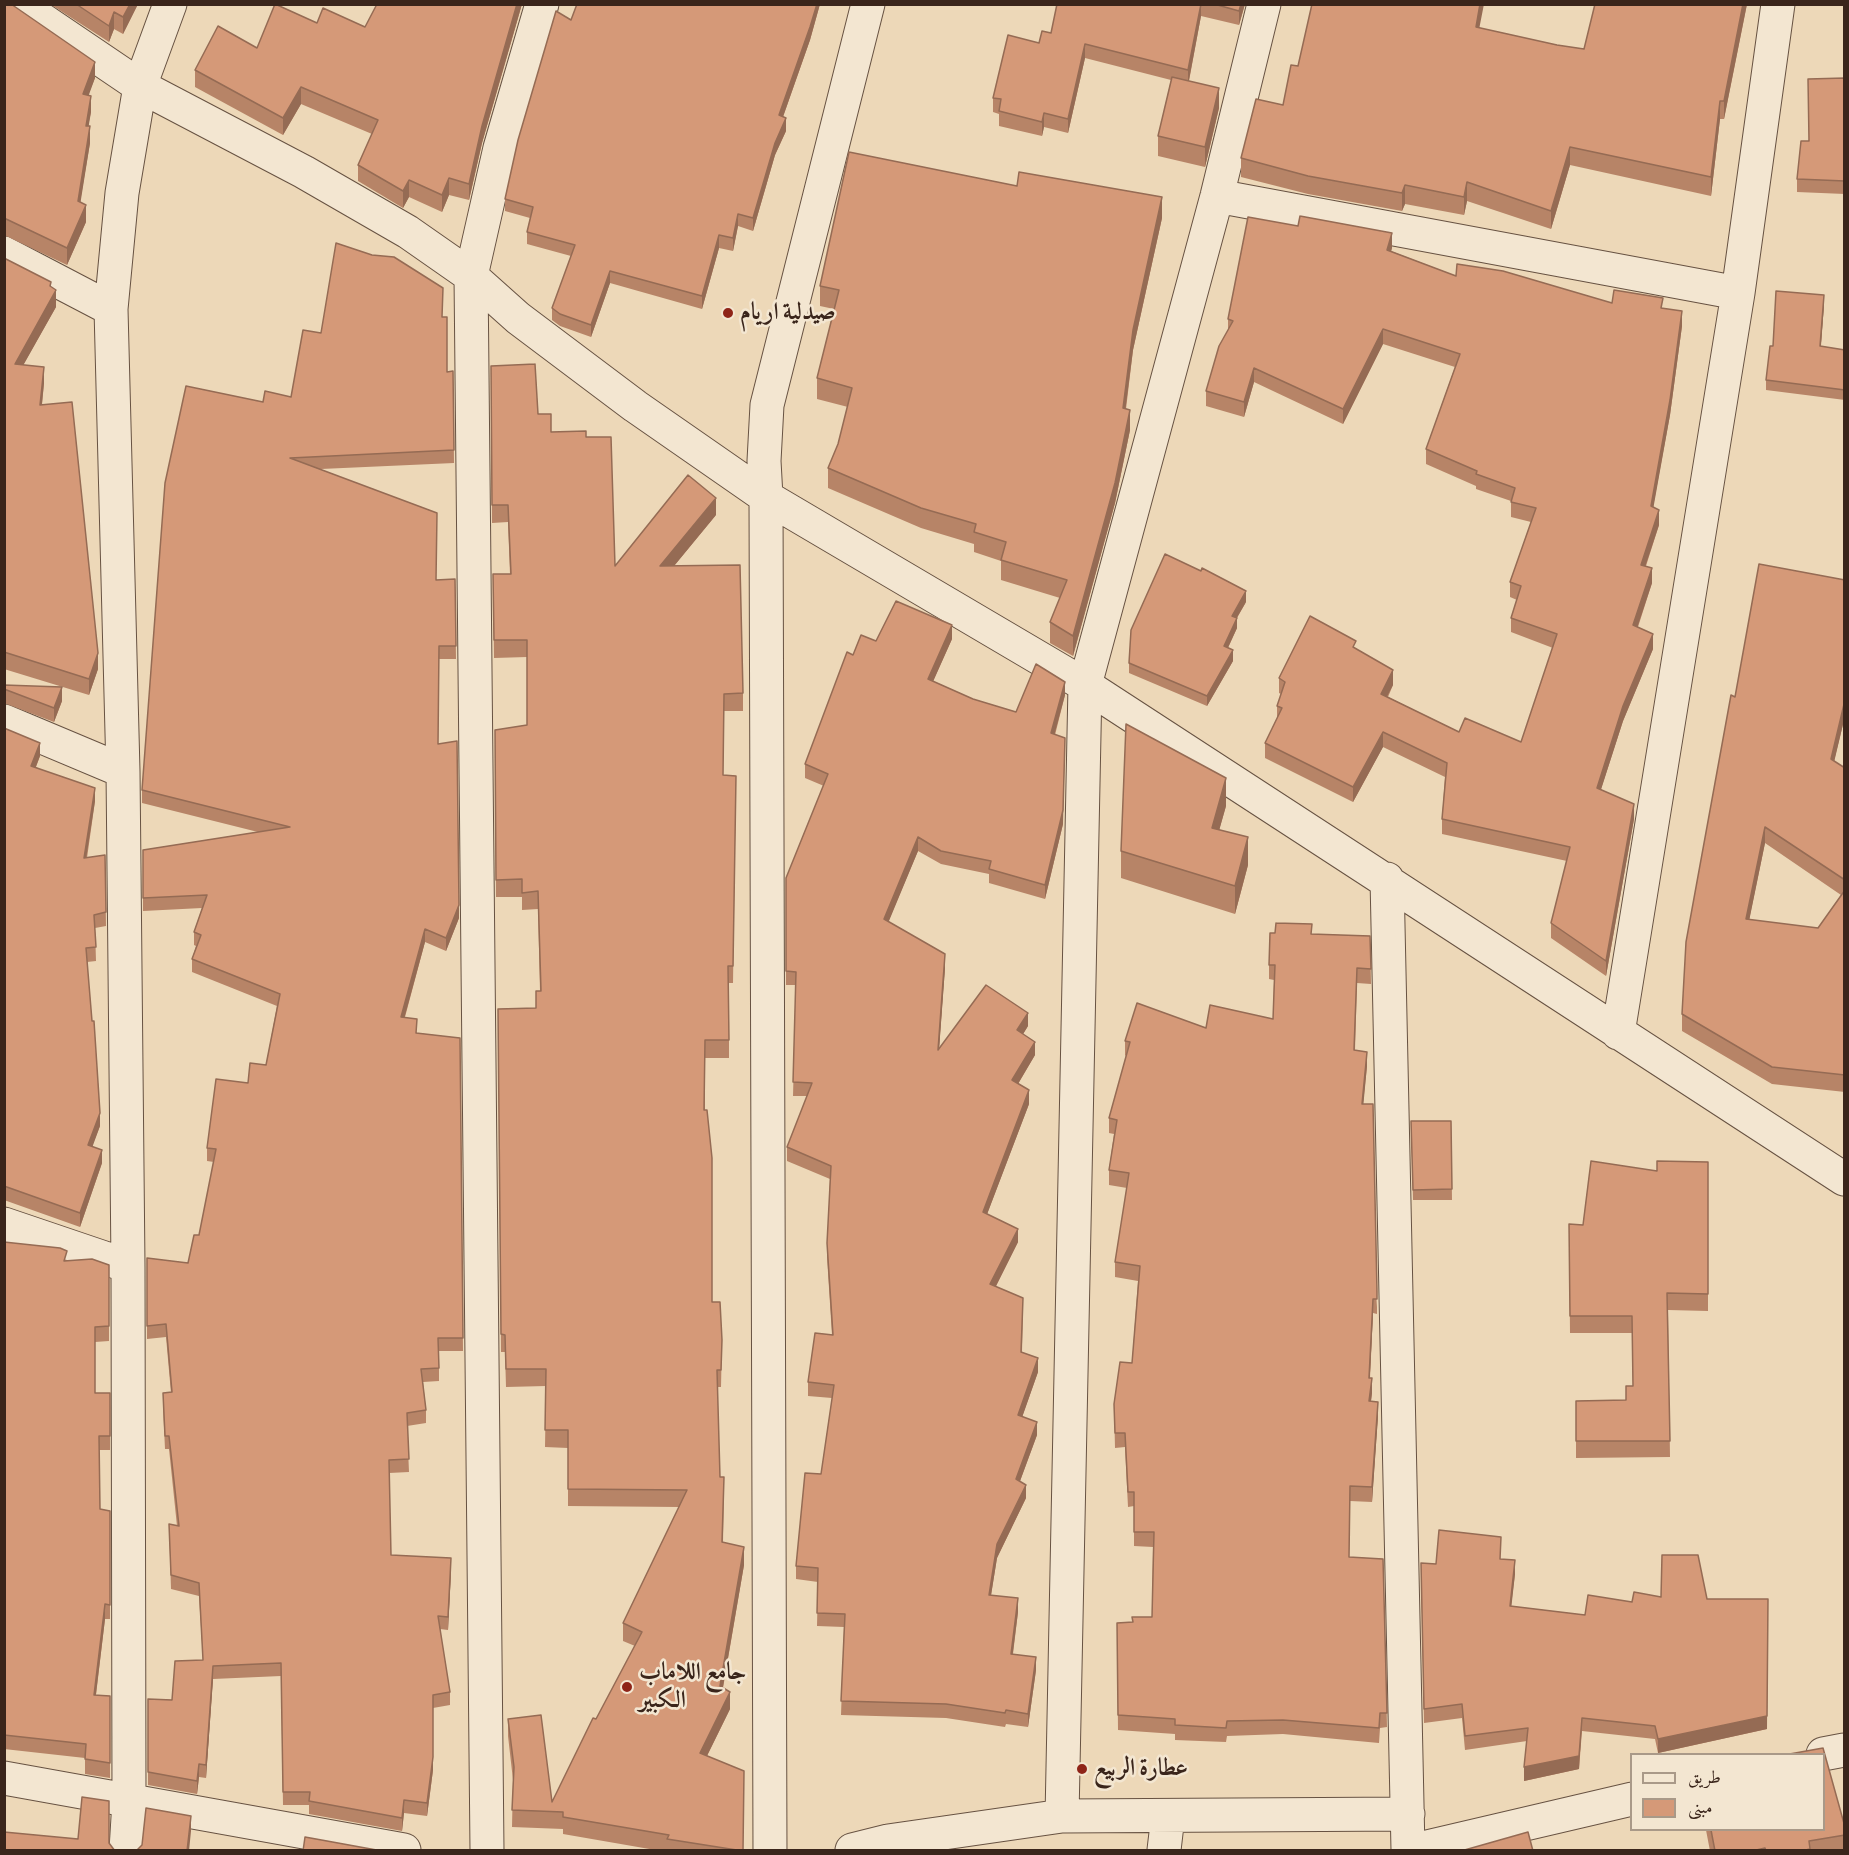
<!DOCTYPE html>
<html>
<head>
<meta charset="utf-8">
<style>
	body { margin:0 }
	#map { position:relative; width:1849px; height:1855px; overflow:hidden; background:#edd8b8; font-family:Alegreya,Amiri,serif }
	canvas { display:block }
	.frame { position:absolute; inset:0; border:6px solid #3a251b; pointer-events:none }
	.legend { position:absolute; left:1630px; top:1753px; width:195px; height:78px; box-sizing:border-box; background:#f3e6d1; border:2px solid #a99988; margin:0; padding:8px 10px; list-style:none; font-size:18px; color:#3a251b }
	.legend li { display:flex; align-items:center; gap:12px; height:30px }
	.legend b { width:30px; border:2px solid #a99988 }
</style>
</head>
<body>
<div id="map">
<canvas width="1849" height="1855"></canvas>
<div class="frame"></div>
<ul class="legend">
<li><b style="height:8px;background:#f3e6d1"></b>طريق</li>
<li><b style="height:16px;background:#d59978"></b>مبنى</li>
</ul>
</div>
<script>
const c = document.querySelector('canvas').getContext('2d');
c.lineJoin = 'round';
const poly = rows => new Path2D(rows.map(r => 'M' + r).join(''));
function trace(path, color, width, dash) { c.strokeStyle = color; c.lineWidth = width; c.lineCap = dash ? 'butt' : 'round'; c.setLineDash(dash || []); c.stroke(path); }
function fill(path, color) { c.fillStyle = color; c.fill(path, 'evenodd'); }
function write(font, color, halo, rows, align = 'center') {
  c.font = font + ' Alegreya,Amiri,serif'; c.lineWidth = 5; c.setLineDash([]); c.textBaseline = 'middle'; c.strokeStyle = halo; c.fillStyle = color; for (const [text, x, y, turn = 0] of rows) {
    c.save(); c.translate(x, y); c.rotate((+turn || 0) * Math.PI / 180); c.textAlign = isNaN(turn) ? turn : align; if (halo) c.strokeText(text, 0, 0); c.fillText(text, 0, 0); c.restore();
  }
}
const minor = poly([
	[19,4,140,86,304,172,408,232,471,276,518,318,635,406,766,497,1085,685,1844,1179],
	[1217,196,1738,293],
	[4,253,111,309],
	[4,721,123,771],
	[1387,879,1408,1850],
	[1618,1033,1738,293,1778,4],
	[4,1224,128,1266],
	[1823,1754,1844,1750],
	[4,1778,404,1850],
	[1062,1816,1085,685,1217,196,1264,4],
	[126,1850,129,1801,128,1266,123,771,111,309,122,193,140,86,170,4],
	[487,1850,471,276,500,148,542,4],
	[770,1850,766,497,764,461,767,405,868,4],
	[852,1850,888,1841,1062,1816,1408,1814],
	[1164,1850,1168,1816],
	[1414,1850,1632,1799]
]);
trace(minor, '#675242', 35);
trace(minor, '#f3e6d1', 33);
fill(poly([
	[4,4,95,78,88,95,91,112,88,126,90,143,80,202,86,222,67,265,4,235],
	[50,4,138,4,123,34,114,29,109,42],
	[522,4,482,143,469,200,449,195,442,212,409,197,403,208,358,181,358,165,372,134,301,104,283,135,195,87,195,70,257,48,317,23,365,27],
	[577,4,820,4,810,40,783,117,786,131,775,155,753,231,738,226,733,251,719,248,702,309,610,283,591,337,560,326,552,320,552,308,571,256,527,244,527,232,530,218,505,211,505,199],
	[1057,4,1245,4,1239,25,1201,16,1189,81,1219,108,1205,167,1158,156,1158,136,1171,80,1085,58,1068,133,1044,127,1042,136,999,126,999,114,993,112,993,98,1039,43,1051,33],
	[1747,4,1724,119,1720,119,1711,196,1570,165,1551,229,1467,201,1464,215,1405,204,1402,211,1308,194,1241,177,1241,158,1283,105,1298,66,1479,28,1557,45,1584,49],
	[1845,78,1845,194,1797,192,1797,179,1808,141],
	[1162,218,1133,350,1126,409,1130,430,1115,503,1073,656,1050,643,1050,622,1060,598,1001,580,1001,561,974,552,974,544,921,528,828,488,828,468,838,444,848,407,817,399,817,378,834,309,820,306,820,286],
	[1392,248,1391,251,1456,276,1612,303,1663,308,1682,326,1670,415,1653,507,1659,525,1646,566,1652,583,1638,627,1653,649,1623,721,1601,789,1634,819,1606,976,1551,938,1551,923,1567,861,1442,834,1442,819,1445,777,1383,747,1353,802,1265,758,1265,743,1277,719,1277,706,1281,694,1279,693,1279,678,1356,648,1393,685,1388,697,1459,732,1521,742,1553,648,1511,632,1511,618,1517,600,1510,597,1510,582,1531,522,1511,517,1511,501,1476,489,1476,486,1426,464,1426,449,1455,367,1383,344,1343,424,1254,382,1244,417,1206,406,1206,391,1228,330,1228,319],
	[4,258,51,287,56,307,23,365,44,383,42,405,98,669,89,695,4,669],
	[1824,305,1821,346,1845,350,1845,400,1766,390,1766,380,1773,346],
	[443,317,447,372,453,371,454,463,321,469,437,580,455,579,456,659,439,659,438,744,459,918,446,951,425,942,405,1017,417,1033,460,1038,463,1351,439,1351,439,1381,423,1382,426,1410,426,1423,407,1426,409,1472,389,1473,391,1555,451,1571,448,1630,440,1629,450,1692,450,1705,433,1708,433,1770,427,1816,404,1813,402,1831,309,1814,309,1805,283,1805,281,1676,213,1679,206,1778,199,1777,197,1794,148,1785,148,1699,172,1700,203,1660,199,1596,171,1589,169,1524,177,1526,169,1449,165,1449,163,1406,163,1393,171,1393,166,1337,147,1339,147,1258,188,1263,199,1235,214,1162,207,1161,207,1148,248,1083,266,1065,277,1006,192,972,192,959,196,946,194,945,194,932,202,908,143,911,143,850,258,832,142,803,142,790,263,402,291,397,321,333],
	[491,366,538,414,551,432,586,437,615,566,716,515,674,566,743,693,743,711,724,711,723,775,736,776,733,983,729,983,729,1058,705,1058,705,1110,712,1302,722,1340,721,1387,717,1387,720,1477,724,1494,723,1542,744,1565,723,1688,730,1709,707,1756,743,1851,661,1851,563,1834,563,1829,512,1827,513,1780,508,1736,508,1719,552,1802,635,1646,623,1641,623,1623,679,1507,568,1506,568,1448,545,1447,546,1386,506,1387,505,1352,501,1352,498,1009,536,1008,540,991,538,909,522,910,522,897,496,897,495,730,527,725,527,657,494,658,493,574,510,574,508,522,492,523],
	[1845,580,1845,716,1834,761,1845,768,1845,1092,1772,1084,1682,1031,1682,1014,1735,697],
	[1765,843,1841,895,1818,928,1749,920],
	[1246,602,1237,618,1237,628,1228,648,1233,661,1207,706,1129,673,1129,663],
	[952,639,933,681,973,699,1016,712,1065,695,1055,735,1063,824,1045,899,989,883,989,874,941,864,918,851,888,922,945,968,939,1049,1028,1026,1023,1034,1035,1055,1018,1084,1029,1104,987,1214,1018,1242,996,1286,1023,1312,1022,1352,1038,1372,1022,1417,1037,1435,1020,1481,1026,1498,997,1558,991,1595,1018,1612,1013,1654,1036,1670,1028,1727,1006,1724,1005,1727,946,1718,841,1715,844,1627,817,1626,818,1582,796,1579,796,1566,821,1474,832,1398,808,1396,808,1382,832,1335,827,1257,830,1179,787,1161,787,1147,807,1096,793,1096,796,985,786,985,786,878,824,786,805,778,805,764,853,655],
	[4,685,62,701,54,722,4,703],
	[4,728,40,756,36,767,95,801,87,858,105,855,106,926,95,928,96,961,87,962,100,1126,92,1146,102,1163,80,1227,4,1200],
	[1226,806,1219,830,1248,865,1235,914,1121,878,1121,851],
	[1312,934,1370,936,1371,984,1357,983,1355,1050,1367,1066,1363,1104,1377,1307,1377,1314,1373,1313,1370,1378,1372,1393,1371,1401,1378,1416,1372,1502,1350,1501,1349,1557,1383,1559,1387,1727,1380,1728,1379,1743,1283,1734,1227,1736,1226,1742,1175,1740,1175,1734,1118,1730,1117,1623,1133,1622,1152,1617,1153,1547,1134,1546,1134,1506,1128,1507,1125,1447,1115,1448,1114,1404,1132,1363,1138,1281,1115,1277,1115,1262,1127,1188,1109,1185,1109,1170,1114,1134,1109,1133,1109,1118,1126,1056,1125,1055,1125,1041,1206,1028,1273,1019,1274,980,1269,979,1269,965],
	[1411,1121,1451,1121,1452,1200,1413,1200],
	[1708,1162,1708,1311,1668,1310,1670,1457,1576,1458,1576,1401,1626,1400,1626,1386,1633,1386,1632,1333,1570,1333,1569,1224,1583,1225,1657,1171],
	[4,1242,67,1260,109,1265,109,1341,95,1342,95,1393,110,1393,110,1450,99,1450,100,1509,110,1511,110,1619,105,1619,96,1695,110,1696,110,1778,85,1774,85,1758,4,1749],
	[1500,1559,1515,1574,1511,1606,1585,1615,1632,1602,1661,1597,1707,1599,1767,1729,1658,1753,1655,1739,1582,1731,1579,1769,1524,1781,1527,1741,1465,1750,1462,1718,1424,1723,1421,1563,1436,1564],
	[1706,1830,1824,1830,1845,1835,1845,1851,1710,1851]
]), '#b78467');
fill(poly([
	[130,4,138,4,123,34,123,17],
	[517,4,522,4,482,143,469,200,469,184,482,126],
	[817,4,820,4,810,40,779,128,779,115],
	[1201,4,1201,16,1188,85,1188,70],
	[1241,4,1245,4,1239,25,1239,11],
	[1480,4,1484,4,1476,45,1476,27],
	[1743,4,1747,4,1724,119,1724,101],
	[114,12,114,29,109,42,109,26],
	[1085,44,1085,58,1068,133,1068,119],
	[95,62,95,78,83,111,83,94],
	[301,87,301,104,283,135,283,118],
	[1219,88,1219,108,1205,167,1205,147],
	[91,96,91,112,86,142,86,126],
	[1720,101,1720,119,1711,196,1711,177],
	[1044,113,1044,127,1042,136,1042,122],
	[786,118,786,131,775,155,753,231,753,218,775,143],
	[90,126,90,143,78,218,78,201],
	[1570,147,1570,165,1551,229,1551,211],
	[449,178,449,195,442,212,442,195],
	[409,180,409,197,403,208,403,191],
	[1467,182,1467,201,1464,215,1464,197],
	[1405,185,1405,204,1402,211,1402,193],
	[1162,197,1162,218,1133,350,1123,428,1123,408,1133,330],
	[86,205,86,222,67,265,67,248],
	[738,214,738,226,733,251,733,238],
	[1392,233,1392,248,1387,265,1387,250],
	[719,235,719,248,702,309,702,296],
	[610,271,610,283,591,337,591,325],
	[51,282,51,299,56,290,56,307,15,380,15,364],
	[1824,295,1824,305,1820,356,1820,346],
	[1682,311,1682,326,1670,415,1651,521,1651,506],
	[1383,329,1383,344,1343,424,1343,409],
	[44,367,44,383,40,422,40,405],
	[1254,368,1254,382,1244,417,1244,402],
	[1130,410,1130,430,1115,503,1073,656,1073,636],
	[716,498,716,515,660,583,660,566],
	[1659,510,1659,525,1641,579,1641,565],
	[1652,568,1652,583,1633,640,1633,625],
	[1246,591,1246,602,1232,626,1232,616],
	[1237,618,1237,628,1224,656,1224,646],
	[952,625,952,639,928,693,928,679],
	[1653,634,1653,649,1623,721,1597,802,1597,788,1623,706],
	[1233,650,1233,661,1207,706,1207,696],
	[98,653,98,669,89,695,89,679],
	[1393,670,1393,685,1381,708,1381,694],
	[1065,682,1065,695,1051,747,1051,733],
	[62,687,62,701,54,722,54,708],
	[1845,700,1845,716,1831,775,1831,759],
	[1383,732,1383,747,1353,802,1353,787],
	[1065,738,1063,824,1045,899,1045,885],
	[40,743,40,756,31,779,31,766],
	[1226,778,1226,806,1212,856,1212,828],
	[95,788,95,801,84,872,84,858],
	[1634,804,1634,819,1606,976,1606,961],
	[1765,827,1765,843,1746,936,1746,919],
	[918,837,918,851,884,933,884,919],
	[1248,837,1248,865,1235,914,1235,886],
	[459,905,459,918,446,951,446,938],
	[425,929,425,942,401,1030,401,1017],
	[945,954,945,968,938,1064,938,1050],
	[1028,1013,1028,1026,1017,1044,1017,1030],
	[1035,1042,1035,1055,1012,1094,1012,1080],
	[1367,1052,1367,1066,1362,1119,1362,1104],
	[1029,1090,1029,1104,983,1225,983,1212],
	[100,1113,100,1126,88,1159,88,1145],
	[102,1150,102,1163,80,1227,80,1213],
	[1018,1229,1018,1242,990,1298,990,1284],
	[1373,1299,1373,1313,1369,1393,1369,1378],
	[1038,1358,1038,1372,1018,1429,1018,1415],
	[1372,1378,1372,1393,1369,1416,1369,1401],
	[1378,1402,1378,1416,1372,1502,1372,1487],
	[1037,1422,1037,1435,1016,1492,1016,1479],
	[1026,1485,1026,1498,997,1558,989,1608,989,1595,997,1544],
	[744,1547,744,1565,720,1704,720,1686],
	[451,1558,451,1571,448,1630,448,1617],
	[1515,1560,1515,1574,1510,1619,1510,1606],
	[1018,1598,1018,1612,1011,1667,1011,1654],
	[1768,1599,1767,1729,1658,1753,1658,1739],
	[105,1604,105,1619,94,1710,94,1695],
	[1036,1657,1036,1670,1028,1727,1028,1714],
	[213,1666,213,1679,206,1778,206,1765],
	[730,1692,730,1709,700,1770,700,1753],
	[1582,1718,1579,1769,1524,1781,1524,1767],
	[433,1757,433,1770,427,1816,427,1803],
	[199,1764,199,1777,197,1794,197,1781],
	[404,1800,404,1813,402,1831,402,1818],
	[191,1816,191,1831,189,1851,187,1851]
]), '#956b54');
const building = poly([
	[4,4,11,4,95,62,83,94,91,96,86,126,90,126,78,201,86,205,67,248,4,218,4,4],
	[76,4,130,4,123,17,114,12,109,26,76,4],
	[275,4,317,23,323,8,365,27,377,4,517,4,482,126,469,184,449,178,442,195,409,180,403,191,358,165,378,120,301,87,283,118,195,70,218,26,257,48,275,4],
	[577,4,817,4,810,27,779,115,786,118,775,143,753,218,738,214,733,238,719,235,702,296,610,271,591,325,560,314,552,308,575,245,527,232,533,207,505,199,518,140,556,11,571,20,577,4],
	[1057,4,1201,4,1188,70,1085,44,1068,119,1044,113,1042,122,999,111,1001,99,993,98,1008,35,1039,43,1042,31,1051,33,1057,4],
	[1214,4,1241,4,1239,11,1214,4],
	[1312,4,1480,4,1476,27,1557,45,1584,49,1595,4,1743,4,1724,101,1720,101,1711,177,1570,147,1551,211,1467,182,1464,197,1405,185,1402,193,1308,176,1241,158,1256,99,1283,105,1291,65,1298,66,1312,4],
	[1172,77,1219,88,1205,147,1158,136,1172,77],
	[1845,78,1845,181,1797,179,1801,141,1809,141,1808,79,1845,78],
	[849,152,1017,186,1019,172,1162,197,1133,330,1123,408,1130,410,1115,483,1073,636,1050,622,1067,580,1001,560,1006,542,974,532,976,524,921,508,828,468,838,444,852,388,817,378,839,290,820,286,849,152],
	[1300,216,1392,233,1387,250,1456,276,1457,264,1503,271,1612,303,1614,290,1663,298,1661,308,1682,311,1670,400,1651,506,1659,510,1641,565,1652,568,1633,625,1653,634,1623,706,1597,788,1634,804,1606,961,1551,923,1570,847,1442,819,1447,763,1383,732,1353,787,1265,743,1282,708,1277,706,1285,682,1279,678,1310,616,1356,641,1353,647,1393,670,1381,694,1459,732,1465,718,1521,742,1557,634,1511,618,1521,586,1510,582,1536,508,1511,502,1515,488,1476,474,1477,471,1426,449,1460,354,1383,329,1343,409,1254,368,1244,402,1206,391,1219,346,1233,321,1228,319,1248,217,1298,226,1300,216],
	[336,243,372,255,394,257,443,288,442,317,447,317,447,372,453,371,454,450,290,458,437,513,436,580,455,579,456,646,439,646,438,744,457,741,459,905,446,938,425,929,401,1017,417,1019,416,1033,460,1038,463,1338,438,1338,439,1368,421,1369,426,1410,407,1413,409,1459,389,1460,391,1555,451,1558,448,1617,438,1616,450,1692,433,1695,433,1757,427,1803,404,1800,402,1818,309,1801,310,1792,283,1792,281,1663,213,1666,206,1765,199,1764,197,1781,148,1772,148,1699,172,1700,175,1661,203,1660,199,1583,171,1575,169,1524,179,1526,169,1436,165,1436,163,1393,172,1392,166,1324,147,1326,147,1258,188,1263,194,1235,199,1235,216,1149,207,1148,216,1079,248,1083,250,1063,266,1065,280,994,192,959,201,935,194,932,207,895,143,898,143,850,290,827,142,790,165,483,186,386,263,402,265,391,291,397,303,330,321,333,336,243],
	[4,258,51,282,50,286,56,290,15,364,44,367,40,405,72,402,98,653,89,679,4,652,4,258],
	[1776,291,1824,295,1820,346,1845,350,1845,390,1766,380,1770,346,1773,346,1776,291],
	[535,364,538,414,551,414,551,432,586,431,586,437,611,437,615,566,688,475,716,498,660,566,740,565,743,693,724,694,723,775,736,776,733,966,728,966,729,1040,705,1040,704,1110,707,1110,712,1158,712,1302,720,1302,722,1340,721,1370,717,1370,720,1477,724,1477,722,1542,744,1547,720,1686,730,1692,700,1753,744,1771,743,1851,667,1839,669,1835,563,1817,563,1812,512,1810,514,1767,508,1719,541,1715,552,1802,593,1718,596,1719,642,1632,623,1623,687,1490,568,1489,568,1430,545,1430,546,1369,506,1369,505,1335,501,1334,498,1009,536,1008,536,991,541,991,538,891,522,893,522,879,496,880,495,730,527,725,527,640,494,640,493,574,511,574,508,505,492,505,491,366,535,364],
	[1165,554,1201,571,1202,568,1246,591,1232,616,1237,618,1224,646,1233,650,1207,696,1129,663,1131,630,1165,554],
	[1759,564,1845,580,1845,700,1831,759,1845,768,1845,880,1765,827,1746,919,1818,928,1845,890,1845,1075,1772,1067,1682,1014,1686,942,1731,695,1735,697,1759,564],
	[896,601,952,625,928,679,973,699,1016,712,1036,664,1065,682,1051,733,1065,738,1063,810,1045,885,989,869,991,861,941,851,918,837,884,919,945,954,938,1050,986,985,1028,1013,1017,1030,1035,1042,1012,1080,1029,1090,983,1212,1018,1229,990,1284,1023,1298,1021,1352,1038,1358,1018,1415,1037,1422,1016,1479,1026,1485,997,1544,989,1595,1018,1598,1011,1654,1036,1657,1028,1714,1006,1710,1005,1713,946,1704,841,1701,845,1614,817,1613,818,1568,796,1566,805,1473,821,1474,834,1385,808,1382,815,1333,833,1335,827,1243,831,1166,787,1147,812,1083,793,1082,796,972,786,971,786,878,828,774,805,764,847,652,853,655,861,635,876,641,896,601],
	[4,685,62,687,54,708,4,689,4,685],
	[1126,724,1226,778,1212,828,1248,837,1235,886,1121,851,1126,724],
	[4,728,40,743,31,766,95,788,84,858,105,855,106,912,94,915,96,947,86,948,92,1021,94,1021,100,1113,88,1145,102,1150,80,1213,4,1186,4,728],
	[1276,923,1312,924,1311,934,1370,936,1371,969,1357,968,1354,1050,1367,1052,1362,1104,1373,1104,1377,1292,1377,1299,1373,1299,1369,1378,1372,1378,1369,1401,1378,1402,1372,1487,1350,1486,1349,1557,1383,1559,1387,1713,1380,1713,1379,1728,1283,1720,1227,1721,1226,1728,1175,1725,1175,1719,1118,1715,1117,1623,1133,1622,1132,1617,1152,1617,1154,1532,1134,1532,1134,1492,1128,1492,1125,1433,1115,1433,1114,1404,1120,1362,1132,1363,1140,1266,1115,1262,1129,1173,1109,1170,1117,1120,1109,1118,1130,1042,1125,1041,1137,1003,1206,1028,1210,1005,1273,1019,1275,965,1269,965,1270,933,1275,933,1276,923],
	[1411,1121,1451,1121,1452,1189,1413,1190,1411,1121],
	[1591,1161,1657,1171,1657,1161,1708,1162,1708,1294,1667,1293,1670,1441,1576,1441,1576,1401,1626,1400,1626,1386,1633,1386,1632,1316,1570,1316,1569,1224,1583,1225,1591,1161],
	[4,1242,60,1248,67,1251,64,1261,92,1259,109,1265,109,1326,95,1327,95,1393,110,1393,110,1436,99,1436,100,1509,110,1511,110,1605,105,1604,94,1695,110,1696,110,1763,85,1759,86,1744,4,1735,4,1242],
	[1439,1530,1501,1537,1500,1559,1515,1560,1510,1606,1585,1615,1588,1595,1632,1602,1634,1592,1661,1597,1662,1555,1698,1555,1707,1599,1768,1599,1767,1716,1658,1739,1655,1726,1582,1718,1579,1756,1524,1767,1528,1728,1465,1736,1462,1704,1424,1709,1421,1563,1436,1564,1439,1530],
	[1823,1748,1845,1827,1845,1835,1809,1841,1810,1849,1801,1851,1766,1851,1765,1848,1752,1851,1715,1851,1711,1830,1824,1830,1824,1755,1784,1755,1823,1748],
	[82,1797,109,1801,109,1843,115,1851,4,1851,4,1832,78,1839,82,1797],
	[146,1808,191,1816,187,1851,136,1851,142,1845,146,1808],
	[1528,1832,1533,1851,1461,1851,1528,1832],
	[305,1837,382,1851,303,1851,305,1837]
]);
fill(building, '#d59978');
trace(building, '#956b54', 1.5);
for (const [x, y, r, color] of [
	[728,313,6,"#8f2418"],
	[627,1687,6,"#8f2418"],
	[1082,1769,6,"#8f2418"]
]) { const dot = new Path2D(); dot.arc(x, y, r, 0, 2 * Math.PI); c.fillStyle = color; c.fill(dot); trace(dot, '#f3e6d1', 2); }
write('bold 24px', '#3a251b', '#f3e6d1', [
	["صيدلية اريام",740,313],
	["جامع اللاماب",639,1673],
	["الكبير",639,1701],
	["عطارة الربيع",1094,1769]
], 'left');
</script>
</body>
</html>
